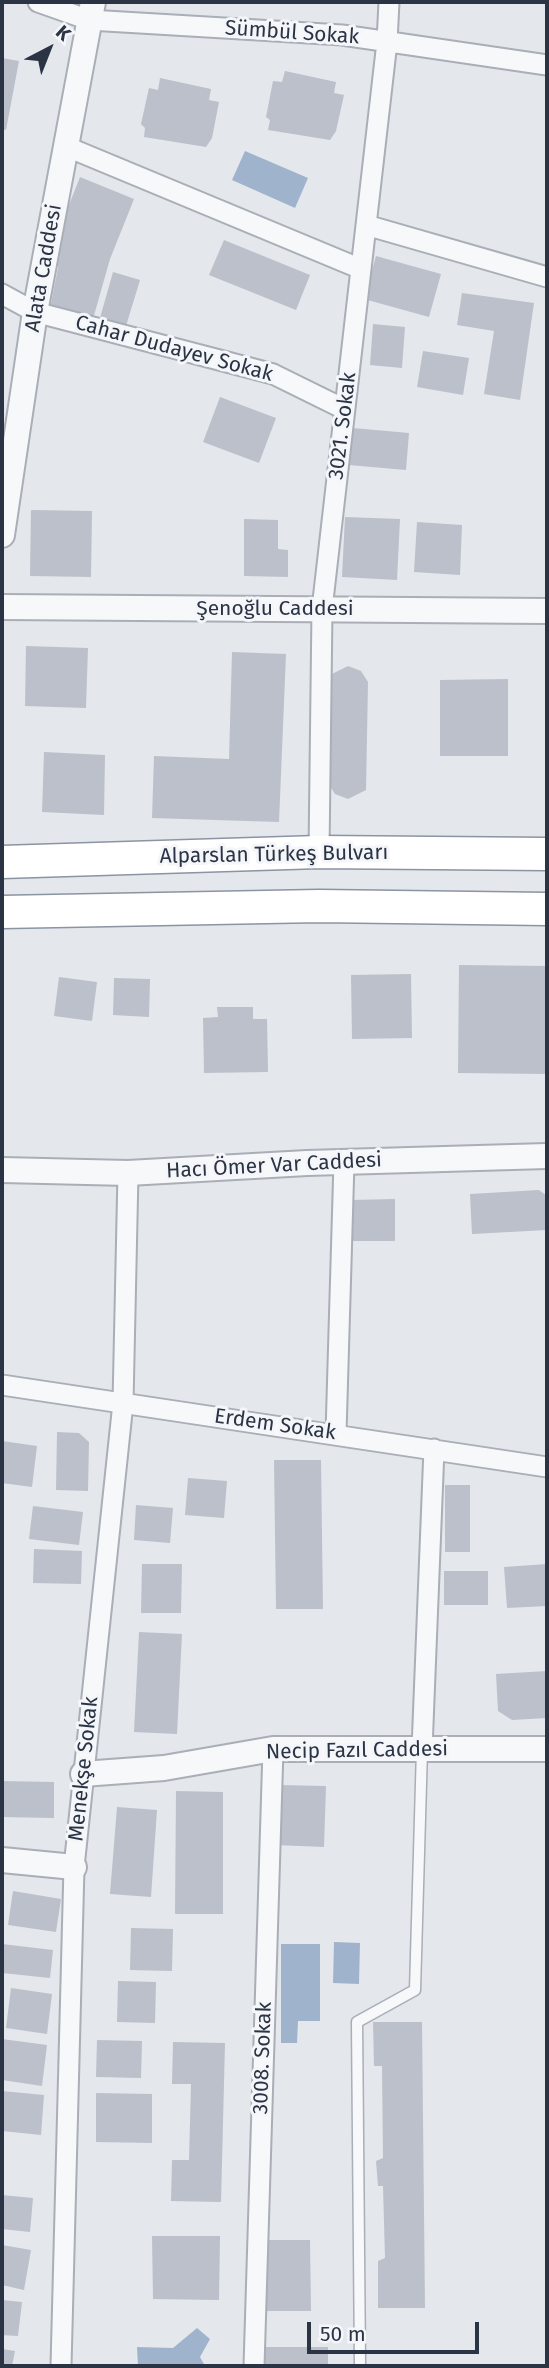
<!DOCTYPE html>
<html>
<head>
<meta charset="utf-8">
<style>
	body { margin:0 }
	#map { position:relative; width:549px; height:2368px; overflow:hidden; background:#e4e7ec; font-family:"Fira Sans",sans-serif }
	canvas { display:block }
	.frame { position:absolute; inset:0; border:4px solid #2b3445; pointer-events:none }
	.north { position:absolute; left:14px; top:14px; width:70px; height:70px; -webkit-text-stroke:5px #f4f6f9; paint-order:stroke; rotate:42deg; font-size:19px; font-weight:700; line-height:28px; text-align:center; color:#2b3445 }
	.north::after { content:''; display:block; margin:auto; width:24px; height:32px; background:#2b3445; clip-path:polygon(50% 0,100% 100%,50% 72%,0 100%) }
	.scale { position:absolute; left:307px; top:2322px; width:172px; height:32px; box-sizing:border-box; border:4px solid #2b3445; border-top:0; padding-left:9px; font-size:21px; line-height:24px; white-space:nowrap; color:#2b3445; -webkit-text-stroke:5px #f4f6f9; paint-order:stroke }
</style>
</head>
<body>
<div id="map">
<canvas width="549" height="2368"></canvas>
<div class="frame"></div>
<div class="north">K</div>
<div class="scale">50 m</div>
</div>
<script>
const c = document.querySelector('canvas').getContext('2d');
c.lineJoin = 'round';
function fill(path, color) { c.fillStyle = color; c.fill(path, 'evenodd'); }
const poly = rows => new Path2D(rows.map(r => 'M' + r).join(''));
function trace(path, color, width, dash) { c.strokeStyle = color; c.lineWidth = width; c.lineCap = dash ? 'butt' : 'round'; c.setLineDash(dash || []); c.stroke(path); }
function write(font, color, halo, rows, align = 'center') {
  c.font = font + ' "Fira Sans",sans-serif'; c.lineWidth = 6; c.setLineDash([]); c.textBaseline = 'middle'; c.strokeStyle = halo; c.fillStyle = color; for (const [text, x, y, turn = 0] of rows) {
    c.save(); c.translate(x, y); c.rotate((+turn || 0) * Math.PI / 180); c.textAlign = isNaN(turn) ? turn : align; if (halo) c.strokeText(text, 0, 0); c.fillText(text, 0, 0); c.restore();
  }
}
fill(poly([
	[245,151,308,178,295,208,232,180],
	[334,1942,360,1943,359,1984,333,1983],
	[281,1944,320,1944,320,2021,298,2021,297,2043,281,2043],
	[197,2328,210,2339,200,2357,205,2366,138,2366,137,2347,173,2348]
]), '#9fb4cc');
fill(poly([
	[2,58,19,61,6,130,2,129],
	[285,71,336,82,334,93,344,95,336,131,330,140,268,130,270,120,266,117,273,81,282,82],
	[160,78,211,89,209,100,219,102,212,138,206,147,144,137,145,128,141,124,149,88,158,90],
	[80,177,134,199,110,259,93,319,50,308,58,268,56,238],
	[224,240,310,275,296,310,209,275],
	[376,256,441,274,429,317,364,299],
	[113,272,140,280,126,326,100,318],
	[462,293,534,303,520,400,484,394,494,331,457,325],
	[373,324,405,327,402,368,370,365],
	[423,351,469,358,463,395,417,387],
	[220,397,276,418,259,463,203,442],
	[353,428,409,433,406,470,349,465],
	[31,510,92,511,91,577,30,576],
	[345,517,400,519,397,580,342,577],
	[244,519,278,520,278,549,288,550,288,577,244,576],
	[417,522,462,525,460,575,414,572],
	[26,646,88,648,86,708,25,706],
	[232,652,286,654,279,822,152,818,154,756,229,759],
	[348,666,361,671,368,682,366,790,348,799,335,794,328,783,330,675],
	[508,679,508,756,440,756,440,680],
	[44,752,105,755,104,815,42,812],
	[459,965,547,966,547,1074,458,1073],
	[411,974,412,1038,352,1039,351,975],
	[59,977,97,982,92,1021,54,1016],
	[114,978,150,979,149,1017,113,1015],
	[217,1007,253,1007,253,1019,267,1019,268,1072,204,1073,203,1018,218,1017],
	[539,1190,547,1196,547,1230,472,1234,470,1194],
	[395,1199,395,1241,351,1241,351,1200],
	[57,1432,79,1433,89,1442,88,1491,56,1490],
	[2,1441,37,1446,32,1487,2,1483],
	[274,1460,321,1460,323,1609,276,1609],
	[188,1478,227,1481,224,1518,185,1515],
	[445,1485,470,1485,470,1552,445,1552],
	[136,1505,173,1508,170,1543,134,1540],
	[33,1506,83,1512,79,1545,29,1539],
	[34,1549,82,1551,81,1584,33,1583],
	[142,1564,182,1564,181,1613,141,1613],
	[547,1564,547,1606,507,1608,504,1567],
	[444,1571,488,1571,488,1605,444,1605],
	[139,1632,182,1634,177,1734,134,1732],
	[547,1671,547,1718,512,1720,498,1711,496,1674],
	[2,1781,54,1782,54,1818,2,1817],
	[277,1785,326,1786,324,1847,275,1845],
	[176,1791,223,1792,223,1914,175,1914],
	[117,1807,157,1810,151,1897,110,1894],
	[13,1891,61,1899,56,1932,8,1925],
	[131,1928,173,1929,172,1971,130,1970],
	[2,1944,53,1950,50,1978,2,1973],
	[118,1981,156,1982,155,2023,117,2022],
	[11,1988,52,1994,47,2034,6,2028],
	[373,2022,422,2022,425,2308,378,2308,378,2261,385,2258,383,2186,378,2186,376,2161,383,2158,382,2066,374,2066],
	[2,2039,47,2045,42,2086,2,2080],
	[97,2040,142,2041,141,2078,96,2077],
	[173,2042,225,2043,221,2202,171,2201,172,2160,189,2160,191,2084,172,2084],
	[2,2091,44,2095,41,2135,2,2131],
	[96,2093,152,2094,152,2143,96,2142],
	[2,2195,33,2198,30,2232,2,2229],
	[152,2236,220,2236,219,2300,153,2299],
	[260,2240,310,2240,311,2311,261,2311],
	[2,2245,31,2250,24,2290,2,2285],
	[2,2300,22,2302,18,2336,2,2335],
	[263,2347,328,2347,328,2366,263,2366],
	[2,2349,15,2351,12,2366,2,2366]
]), '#bbc0ca');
const service = poly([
	[360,2366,357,2022,415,1990,422,1749]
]);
const minor = poly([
	[38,2,89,20,342,35,547,65],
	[65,146,361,269],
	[366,225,547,277],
	[2,294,35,312,273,374,344,409],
	[319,852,322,609,387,42,389,2],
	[2,1385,547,1467],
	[336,1433,344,1162],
	[422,1749,434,1449],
	[61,2366,74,1867,123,1403,128,1173],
	[254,2366,273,1749]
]);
const tertiary = poly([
	[2,535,35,312,93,2],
	[2,607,547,611],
	[2,1170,128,1173,307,1163,547,1156],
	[83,1774,164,1768,273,1749,547,1749],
	[2,1860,74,1867]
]);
const trunk = poly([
	[2,862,319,852,547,854],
	[2,912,319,906,547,909]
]);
trace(service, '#a9aeb7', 13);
trace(minor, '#a9aeb7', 23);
trace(tertiary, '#a9aeb7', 28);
trace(trunk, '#8b94a3', 35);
trace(service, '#f7f8fa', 10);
trace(minor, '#f7f8fa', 19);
trace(tertiary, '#f7f8fa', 24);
trace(trunk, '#fff', 32);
write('21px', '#2b3445', '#f4f6f9', [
	["Sümbül Sokak",292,33,4],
	["Alata Caddesi",44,268,-80],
	["Cahar Dudayev Sokak",174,349,15],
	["3021. Sokak",343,426,-83],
	["Şenoğlu Caddesi",275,609],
	["Alparslan Türkeş Bulvarı",274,855,-1],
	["Hacı Ömer Var Caddesi",274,1166,-3],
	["Erdem Sokak",275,1425,8],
	["Necip Fazıl Caddesi",357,1751,-1],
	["Menekşe Sokak",84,1769,-84],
	["3008. Sokak",263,2058,-88]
]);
</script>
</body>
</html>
